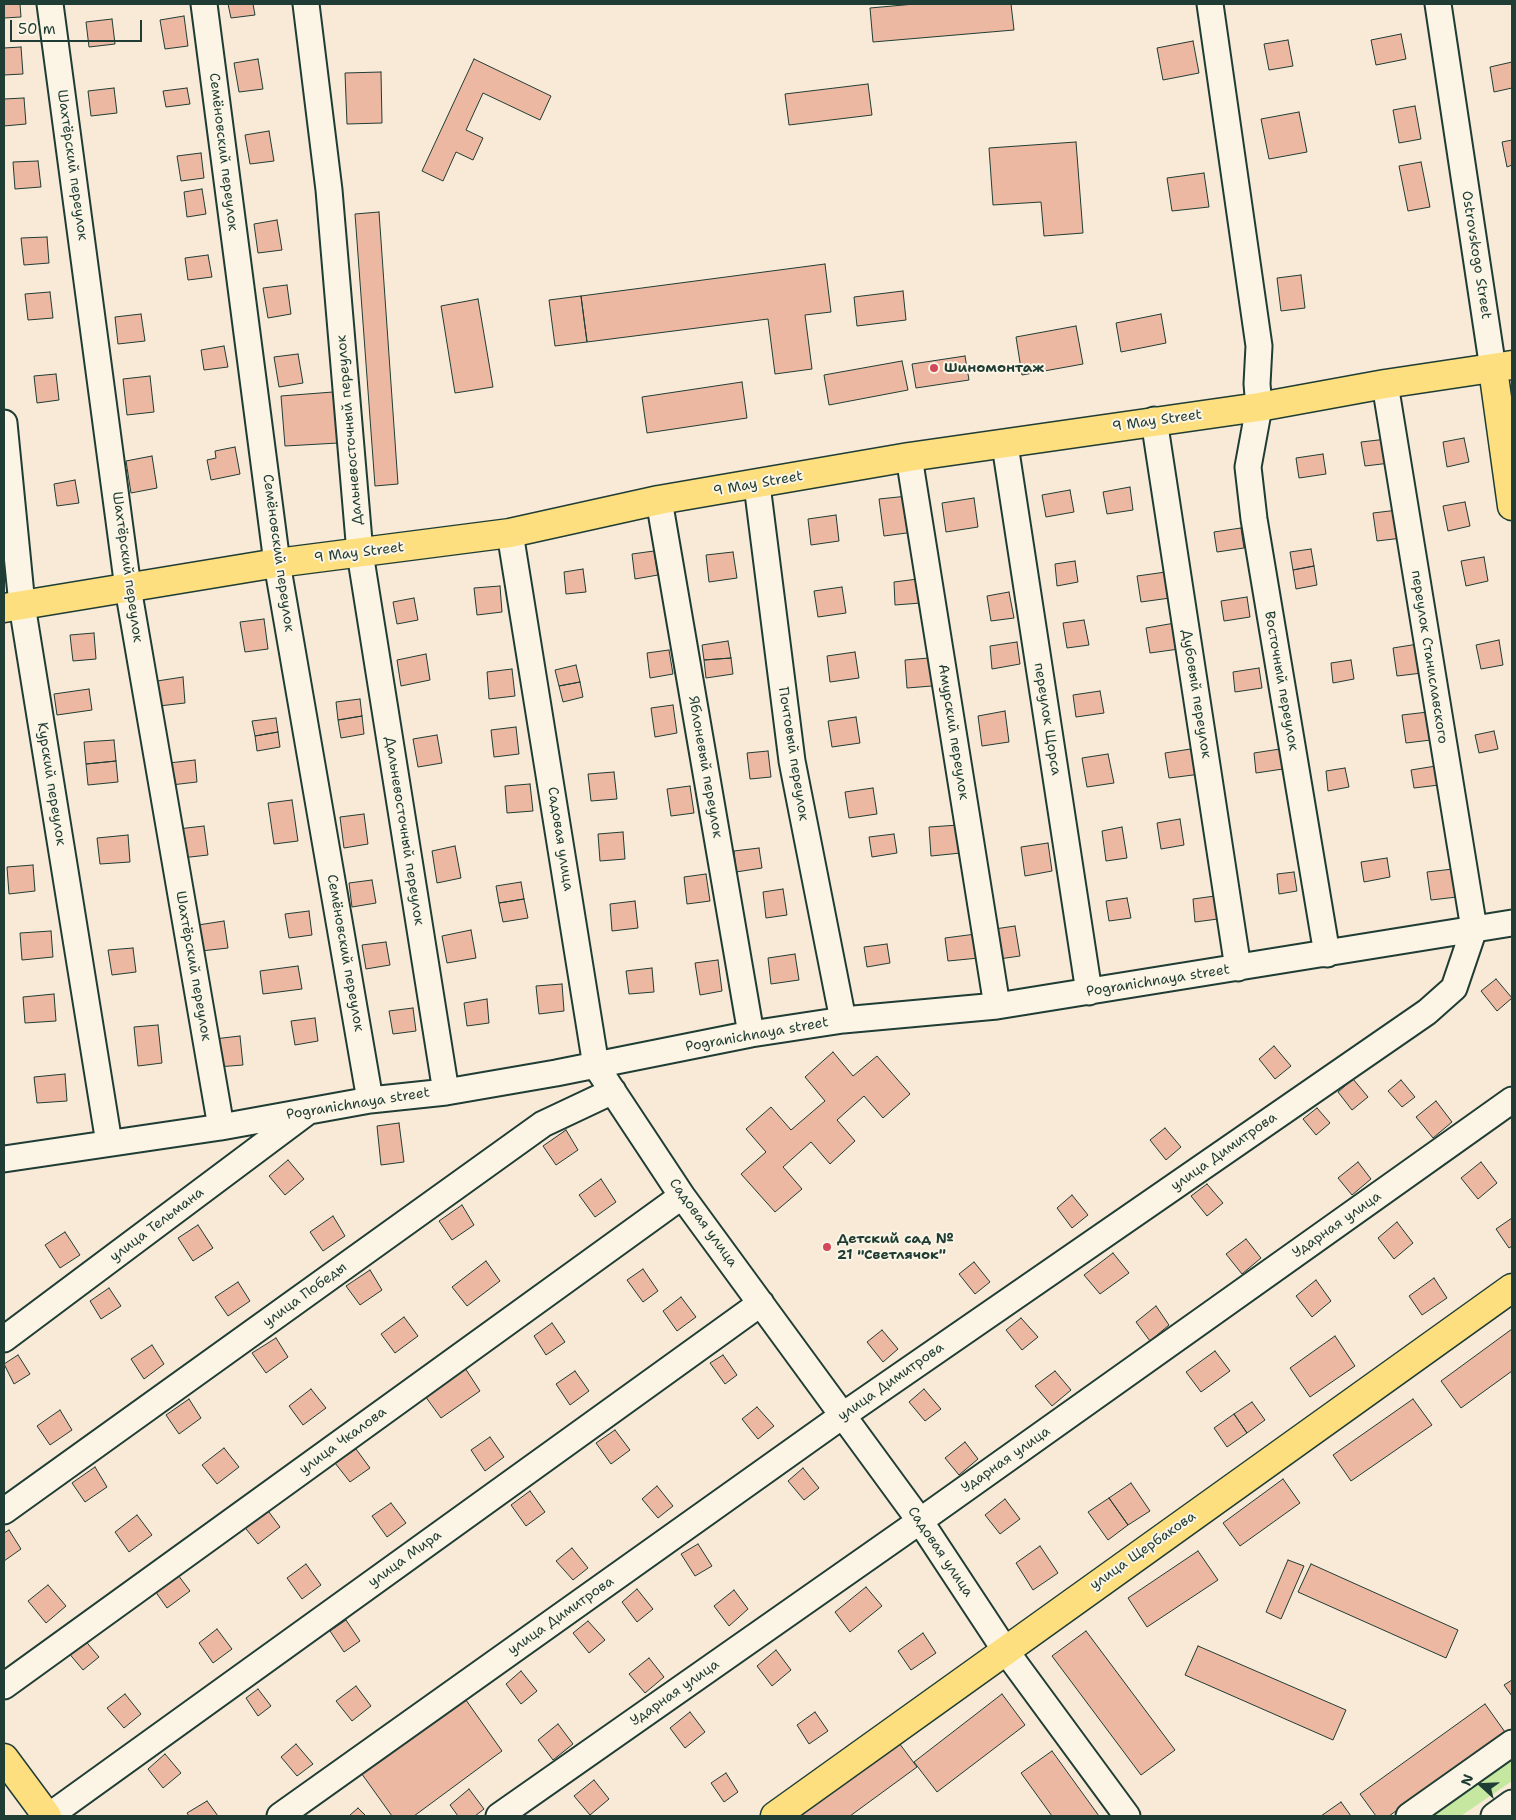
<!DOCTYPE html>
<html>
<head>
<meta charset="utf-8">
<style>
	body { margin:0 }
	#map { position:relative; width:1516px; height:1820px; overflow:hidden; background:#f9e9d7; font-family:"Shantell Sans",sans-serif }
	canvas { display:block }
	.frame { position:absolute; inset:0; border:5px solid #1f3d34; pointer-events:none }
	.north { position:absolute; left:1456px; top:1760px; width:50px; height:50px; -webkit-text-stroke:4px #fcf5e5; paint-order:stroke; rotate:290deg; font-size:14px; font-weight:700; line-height:20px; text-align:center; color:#1f3d34 }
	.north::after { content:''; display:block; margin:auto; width:18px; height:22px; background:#1f3d34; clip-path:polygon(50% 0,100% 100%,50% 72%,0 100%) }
	.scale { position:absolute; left:10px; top:20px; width:132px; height:22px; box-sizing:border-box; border:2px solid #1f3d34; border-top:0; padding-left:6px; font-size:15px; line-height:18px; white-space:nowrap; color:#1f3d34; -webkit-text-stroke:4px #fcf5e5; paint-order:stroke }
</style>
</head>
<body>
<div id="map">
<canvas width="1516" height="1820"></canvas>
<div class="frame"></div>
<div class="north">N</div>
<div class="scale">50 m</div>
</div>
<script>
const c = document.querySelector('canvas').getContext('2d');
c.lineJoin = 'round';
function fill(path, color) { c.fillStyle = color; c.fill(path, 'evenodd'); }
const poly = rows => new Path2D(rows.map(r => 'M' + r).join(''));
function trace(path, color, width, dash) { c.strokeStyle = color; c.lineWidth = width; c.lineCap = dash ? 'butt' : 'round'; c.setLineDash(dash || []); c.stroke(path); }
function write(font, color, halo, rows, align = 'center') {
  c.font = font + ' "Shantell Sans",sans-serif'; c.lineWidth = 4; c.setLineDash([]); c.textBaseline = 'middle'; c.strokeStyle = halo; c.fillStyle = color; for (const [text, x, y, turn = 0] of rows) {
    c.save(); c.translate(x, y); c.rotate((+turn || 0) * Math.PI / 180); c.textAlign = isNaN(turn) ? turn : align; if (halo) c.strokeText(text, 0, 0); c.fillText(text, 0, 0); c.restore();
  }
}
fill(poly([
	[1512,1752,1512,1781,1461,1816,1423,1816]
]), '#c6e7a0');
const building = poly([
	[4,4,20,4,21,17,4,18,4,4],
	[228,4,253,4,255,15,231,18,228,4],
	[915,4,1011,4,1014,30,873,42,870,8,915,4],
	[184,16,188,46,165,49,160,20,184,16],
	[112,19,115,44,89,47,86,22,112,19],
	[1401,34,1406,59,1376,65,1371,40,1401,34],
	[1288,40,1293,66,1269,70,1264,44,1288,40],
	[1193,41,1199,73,1163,80,1157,48,1193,41],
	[21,47,23,74,4,75,4,48,21,47],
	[258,59,263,89,239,92,234,63,258,59],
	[474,59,551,96,540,120,483,93,466,130,483,138,473,160,456,152,443,181,422,171,474,59],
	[1512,62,1512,88,1494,92,1490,67,1512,62],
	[381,72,382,123,347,124,345,73,381,72],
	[868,84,872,115,789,125,785,94,868,84],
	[114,88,117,113,91,116,88,91,114,88],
	[187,88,190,104,166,107,163,91,187,88],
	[24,98,26,124,4,126,4,99,24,98],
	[1415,106,1421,139,1399,143,1393,110,1415,106],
	[1299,112,1307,152,1269,159,1261,119,1299,112],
	[269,131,274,161,250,164,245,135,269,131],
	[1512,140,1512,165,1507,167,1502,142,1512,140],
	[1076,142,1083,233,1044,236,1041,202,993,205,989,148,1076,142],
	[201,153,204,178,181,181,177,156,201,153],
	[38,161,41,187,15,189,13,162,38,161],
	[1421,162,1430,207,1408,211,1399,166,1421,162],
	[1204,173,1209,207,1172,211,1167,178,1204,173],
	[202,189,206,214,187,217,184,192,202,189],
	[379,212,398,484,375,486,355,214,379,212],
	[277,220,282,250,258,253,254,224,277,220],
	[47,237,49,263,24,265,21,238,47,237],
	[208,255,212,277,188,280,185,258,208,255],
	[825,264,831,312,805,315,812,369,775,374,768,319,587,342,581,296,825,264],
	[1301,275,1305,308,1281,311,1277,278,1301,275],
	[287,285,291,314,268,318,263,288,287,285],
	[903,291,906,320,857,326,854,297,903,291],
	[50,292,53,318,28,320,25,294,50,292],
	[581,296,587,342,555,346,549,300,581,296],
	[478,299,493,387,455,393,441,306,478,299],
	[141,314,145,341,118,344,115,317,141,314],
	[1161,314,1166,343,1121,352,1116,323,1161,314],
	[1076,326,1083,364,1022,375,1016,337,1076,326],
	[224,346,228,367,204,370,201,350,224,346],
	[298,354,303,383,279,387,274,357,298,354],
	[965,356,969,380,916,388,912,364,965,356],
	[902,361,908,390,829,405,824,375,902,361],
	[56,374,59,400,37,403,34,376,56,374],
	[150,376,154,412,127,415,123,379,150,376],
	[742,382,747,418,647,433,642,397,742,382],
	[333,392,338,443,285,446,281,396,333,392],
	[1464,438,1469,462,1447,467,1443,442,1464,438],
	[1387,439,1390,463,1365,466,1361,442,1387,439],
	[235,447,240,474,211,480,207,460,216,458,215,451,235,447],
	[1323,454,1326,474,1299,478,1296,458,1323,454],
	[152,456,157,488,131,493,126,461,152,456],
	[75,480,79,503,57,506,54,484,75,480],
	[1130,487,1133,510,1107,514,1103,492,1130,487],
	[1070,490,1074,512,1046,517,1042,495,1070,490],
	[908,496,914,532,884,536,879,499,908,496],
	[974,498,978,527,946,532,942,503,974,498],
	[1465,502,1470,526,1448,531,1443,506,1465,502],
	[1398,510,1402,538,1377,541,1373,513,1398,510],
	[836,515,839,541,811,545,808,519,836,515],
	[1241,528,1244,548,1217,552,1214,532,1241,528],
	[1311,549,1314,566,1293,570,1290,552,1311,549],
	[654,551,658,575,635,579,632,554,654,551],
	[733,552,737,578,709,582,706,555,733,552],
	[1484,557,1488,581,1466,586,1461,561,1484,557],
	[1075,561,1078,582,1057,586,1055,564,1075,561],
	[1314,566,1317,585,1296,589,1293,570,1314,566],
	[583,569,586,592,566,594,564,572,583,569],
	[1166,572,1170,598,1141,602,1137,576,1166,572],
	[918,579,921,603,895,605,894,582,918,579],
	[500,586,502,612,477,615,474,588,500,586],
	[842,587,846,613,818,617,814,591,842,587],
	[1009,592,1014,618,991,621,987,596,1009,592],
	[1247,597,1250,617,1224,621,1221,601,1247,597],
	[414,598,418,620,397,624,393,602,414,598],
	[264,619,268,649,245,652,240,622,264,619],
	[1084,620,1089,645,1067,648,1063,623,1084,620],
	[1175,623,1179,649,1150,653,1146,628,1175,623],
	[94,633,96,659,73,661,70,635,94,633],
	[1499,640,1503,665,1481,669,1476,645,1499,640],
	[728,641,731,658,704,660,702,645,728,641],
	[1017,642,1020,664,992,669,990,646,1017,642],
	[1418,644,1422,673,1397,676,1393,648,1418,644],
	[669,650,673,674,650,678,647,653,669,650],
	[855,652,859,678,830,682,827,656,855,652],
	[426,654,430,680,401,686,397,660,426,654],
	[731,658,733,674,706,678,704,660,731,658],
	[929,658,932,686,907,688,905,660,929,658],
	[1351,660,1354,679,1333,683,1331,663,1351,660],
	[576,665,580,682,559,686,555,670,576,665],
	[1259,668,1262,688,1235,692,1233,672,1259,668],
	[512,669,515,696,489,699,487,672,512,669],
	[183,677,185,703,159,706,157,681,183,677],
	[580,682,583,697,563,702,559,686,580,682],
	[89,689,92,710,57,715,54,694,89,689],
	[1100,691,1104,713,1076,717,1073,695,1100,691],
	[360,699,362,716,338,720,336,702,360,699],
	[673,705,677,733,655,737,651,708,673,705],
	[1005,711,1009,742,982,746,978,716,1005,711],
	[1428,712,1431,740,1406,743,1402,715,1428,712],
	[362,716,364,734,341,738,338,720,362,716],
	[856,717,860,743,832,747,828,721,856,717],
	[276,718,278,732,255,736,252,721,276,718],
	[516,727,519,754,494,757,491,730,516,727],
	[1494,731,1498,749,1479,753,1475,735,1494,731],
	[278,732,280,747,257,751,255,736,278,732],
	[437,735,442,763,418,767,413,739,437,735],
	[114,740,116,761,86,764,84,742,114,740],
	[1197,748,1201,774,1169,778,1165,753,1197,748],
	[1280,749,1283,769,1256,773,1254,753,1280,749],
	[768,751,771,777,750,779,747,753,768,751],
	[1108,754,1114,783,1087,787,1082,758,1108,754],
	[195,760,197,782,171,785,169,763,195,760],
	[116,761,118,782,88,785,86,764,116,761],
	[1436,766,1439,785,1414,788,1411,770,1436,766],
	[1345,768,1349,787,1328,791,1326,771,1345,768],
	[614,772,617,799,591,801,588,774,614,772],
	[530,784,533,811,507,813,505,786,530,784],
	[690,786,694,813,671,816,667,789,690,786],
	[873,788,877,814,849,818,845,792,873,788],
	[292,800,298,841,274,844,268,803,292,800],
	[364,814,368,844,344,848,340,817,364,814],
	[1180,819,1184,845,1161,849,1157,823,1180,819],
	[959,825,961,853,931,856,929,827,959,825],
	[204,826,208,855,181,858,178,829,204,826],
	[1122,827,1127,858,1106,861,1102,831,1122,827],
	[623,832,625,859,600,861,598,834,623,832],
	[894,834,897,853,872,857,869,837,894,834],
	[128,835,130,862,100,864,97,838,128,835],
	[1048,843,1052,871,1025,876,1021,847,1048,843],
	[455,846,461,878,437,883,432,851,455,846],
	[759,848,762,868,736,872,734,851,759,848],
	[1387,858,1390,877,1364,882,1361,862,1387,858],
	[33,865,35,891,9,894,7,867,33,865],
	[1453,869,1457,897,1431,900,1427,872,1453,869],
	[1294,872,1297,891,1279,894,1277,874,1294,872],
	[706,874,710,901,687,904,684,877,706,874],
	[372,880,376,903,352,907,349,883,372,880],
	[521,882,524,899,499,903,496,886,521,882],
	[783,889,787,915,766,918,763,892,783,889],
	[1215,896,1218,919,1195,922,1193,899,1215,896],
	[1127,898,1131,918,1109,921,1106,901,1127,898],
	[524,899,528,918,503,922,499,903,524,899],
	[635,901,638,928,612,931,610,904,635,901],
	[309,911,312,935,289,938,285,914,309,911],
	[224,921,228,948,201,951,198,925,224,921],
	[1015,926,1020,956,992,960,988,930,1015,926],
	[471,930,476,958,447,963,442,936,471,930],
	[51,931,53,957,22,960,20,933,51,931],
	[976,934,979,958,948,961,945,938,976,934],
	[386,942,390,965,366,969,362,945,386,942],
	[887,944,890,963,867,967,864,947,887,944],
	[133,948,136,972,112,975,108,950,133,948],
	[795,954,799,980,771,984,768,958,795,954],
	[718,960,722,991,700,995,695,963,718,960],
	[298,966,302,989,263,994,260,971,298,966],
	[652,968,654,992,629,994,626,971,652,968],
	[1496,979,1512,998,1497,1011,1481,991,1496,979],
	[562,984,564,1011,539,1014,536,986,562,984],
	[54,994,56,1021,25,1023,23,997,54,994],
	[487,999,489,1023,467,1026,464,1003,487,999],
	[413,1008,416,1031,393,1034,389,1011,413,1008],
	[315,1018,318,1041,295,1045,291,1021,315,1018],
	[158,1025,162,1063,138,1066,134,1027,158,1025],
	[240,1036,243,1065,217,1067,214,1039,240,1036],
	[1274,1046,1291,1066,1275,1079,1259,1059,1274,1046],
	[833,1052,853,1076,877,1056,910,1094,883,1118,864,1096,837,1120,855,1141,830,1164,811,1142,783,1167,802,1189,775,1212,741,1174,766,1152,746,1129,771,1107,791,1130,825,1101,805,1077,833,1052],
	[65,1074,67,1101,37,1103,34,1077,65,1074],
	[1353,1079,1368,1097,1352,1110,1338,1092,1353,1079],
	[1401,1080,1415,1097,1402,1107,1388,1091,1401,1080],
	[1436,1101,1452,1122,1433,1138,1416,1117,1436,1101],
	[1317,1108,1330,1123,1316,1135,1303,1119,1317,1108],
	[399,1123,404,1162,381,1165,377,1126,399,1123],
	[1165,1128,1181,1147,1166,1160,1150,1140,1165,1128],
	[566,1130,578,1150,556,1165,543,1146,566,1130],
	[288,1160,304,1179,285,1195,269,1176,288,1160],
	[1358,1162,1371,1179,1352,1195,1338,1178,1358,1162],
	[1481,1162,1497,1183,1478,1199,1461,1178,1481,1162],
	[601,1179,616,1202,595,1217,579,1195,601,1179],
	[1207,1184,1223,1203,1207,1216,1191,1196,1207,1184],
	[1072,1195,1088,1215,1072,1228,1057,1208,1072,1195],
	[462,1205,474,1225,452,1240,439,1221,462,1205],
	[333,1216,345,1236,323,1251,310,1232,333,1216],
	[1512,1218,1512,1246,1509,1248,1496,1229,1512,1218],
	[1397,1222,1413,1243,1394,1259,1378,1238,1397,1222],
	[198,1225,213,1248,193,1261,178,1238,198,1225],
	[65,1232,80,1255,60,1268,45,1245,65,1232],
	[1246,1239,1261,1258,1242,1274,1226,1254,1246,1239],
	[1113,1253,1129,1273,1100,1294,1084,1275,1113,1253],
	[486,1261,500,1281,467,1306,452,1287,486,1261],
	[974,1262,990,1282,975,1294,959,1274,974,1262],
	[643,1269,658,1291,643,1302,627,1280,643,1269],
	[370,1270,382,1290,360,1305,346,1286,370,1270],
	[1434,1278,1447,1298,1422,1315,1409,1296,1434,1278],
	[1316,1280,1331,1301,1312,1317,1296,1296,1316,1280],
	[238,1282,250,1301,228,1316,215,1297,238,1282],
	[109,1288,121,1306,101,1319,90,1301,109,1288],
	[681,1297,696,1317,677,1331,663,1311,681,1297],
	[1156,1306,1169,1325,1150,1341,1136,1322,1156,1306],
	[404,1317,418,1336,395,1353,381,1334,404,1317],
	[1021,1318,1038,1337,1022,1350,1006,1330,1021,1318],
	[552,1323,565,1342,546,1355,534,1336,552,1323],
	[1512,1329,1512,1371,1461,1408,1441,1381,1512,1329],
	[882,1330,898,1349,883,1362,867,1342,882,1330],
	[1335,1336,1355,1366,1310,1397,1290,1368,1335,1336],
	[276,1338,288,1357,266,1373,252,1353,276,1338],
	[152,1345,164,1364,144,1379,131,1359,152,1345],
	[1215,1351,1230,1371,1201,1392,1186,1372,1215,1351],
	[18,1355,30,1374,14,1384,4,1364,18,1355],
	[723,1355,737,1375,725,1384,710,1363,723,1355],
	[465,1368,480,1391,441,1418,425,1396,465,1368],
	[575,1371,589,1391,570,1405,556,1384,575,1371],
	[1055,1371,1071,1390,1052,1406,1035,1386,1055,1371],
	[311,1389,326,1408,303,1425,289,1406,311,1389],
	[924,1389,941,1409,925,1421,909,1402,924,1389],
	[189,1399,201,1418,179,1434,166,1415,189,1399],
	[1413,1399,1432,1425,1351,1481,1333,1455,1413,1399],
	[1252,1402,1265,1420,1247,1433,1234,1414,1252,1402],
	[757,1407,774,1426,758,1439,742,1419,757,1407],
	[60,1410,72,1430,50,1445,37,1426,60,1410],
	[1234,1414,1247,1433,1227,1447,1214,1428,1234,1414],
	[615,1430,630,1450,611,1464,596,1443,615,1430],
	[490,1437,504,1457,485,1471,471,1450,490,1437],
	[965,1442,978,1459,959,1475,945,1458,965,1442],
	[224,1448,239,1467,217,1484,202,1465,224,1448],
	[356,1449,370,1468,350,1482,335,1463,356,1449],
	[95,1467,107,1487,85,1502,72,1483,95,1467],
	[803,1468,819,1488,804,1500,788,1481,803,1468],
	[1283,1479,1300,1503,1240,1546,1223,1523,1283,1479],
	[1131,1483,1150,1511,1128,1525,1109,1498,1131,1483],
	[657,1486,673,1506,658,1518,642,1499,657,1486],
	[530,1491,545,1512,526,1526,511,1505,530,1491],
	[1109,1498,1128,1525,1108,1540,1088,1512,1109,1498],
	[1005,1499,1020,1519,1000,1534,985,1515,1005,1499],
	[391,1503,406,1523,387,1537,372,1516,391,1503],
	[266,1508,280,1527,258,1544,243,1525,266,1508],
	[137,1515,152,1535,129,1552,115,1532,137,1515],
	[9,1530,21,1549,4,1561,4,1533,9,1530],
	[698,1544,712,1566,695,1576,681,1554,698,1544],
	[1040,1546,1058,1573,1033,1590,1016,1563,1040,1546],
	[572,1548,588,1568,573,1580,556,1561,572,1548],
	[1198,1551,1218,1580,1147,1627,1128,1598,1198,1551],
	[1288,1560,1304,1566,1281,1619,1266,1612,1288,1560],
	[306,1564,321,1585,302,1599,287,1578,306,1564],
	[1311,1564,1458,1630,1446,1658,1298,1592,1311,1564],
	[175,1571,190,1591,167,1608,153,1588,175,1571],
	[48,1585,66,1606,46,1623,28,1601,48,1585],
	[866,1587,882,1606,850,1632,835,1612,866,1587],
	[637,1589,653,1609,637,1622,622,1602,637,1589],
	[734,1590,748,1609,729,1626,714,1606,734,1590],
	[346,1620,360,1641,344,1652,330,1631,346,1620],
	[588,1621,605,1640,589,1653,573,1633,588,1621],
	[217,1629,232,1649,213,1663,199,1643,217,1629],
	[1086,1631,1175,1750,1141,1775,1052,1656,1086,1631],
	[923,1633,936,1653,911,1670,898,1651,923,1633],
	[83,1638,99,1657,83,1670,67,1651,83,1638],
	[1198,1646,1346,1710,1333,1740,1185,1675,1198,1646],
	[776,1650,791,1670,772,1686,757,1666,776,1650],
	[649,1658,664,1677,645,1693,629,1674,649,1658],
	[521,1671,537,1691,521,1704,506,1684,521,1671],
	[1512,1680,1512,1696,1504,1685,1512,1680],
	[356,1686,371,1706,352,1721,336,1701,356,1686],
	[258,1689,271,1706,258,1716,246,1698,258,1689],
	[461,1693,502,1751,414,1816,392,1816,359,1770,461,1693],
	[125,1694,141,1714,124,1728,107,1708,125,1694],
	[1002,1694,1025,1725,937,1792,914,1762,1002,1694],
	[1485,1704,1505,1732,1389,1816,1376,1816,1360,1794,1485,1704],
	[690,1712,705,1732,685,1748,670,1728,690,1712],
	[815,1712,828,1731,809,1744,797,1725,815,1712],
	[558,1724,573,1744,553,1760,538,1740,558,1724],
	[899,1743,917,1767,850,1816,800,1816,899,1743],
	[296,1744,313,1764,297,1776,281,1757,296,1744],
	[1052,1751,1099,1816,1052,1816,1021,1773,1052,1751],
	[165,1754,181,1773,163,1788,148,1769,165,1754],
	[726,1773,738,1792,724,1802,711,1783,726,1773],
	[594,1780,609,1799,590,1815,574,1796,594,1780],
	[469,1789,484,1809,475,1816,458,1816,450,1805,469,1789],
	[207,1801,218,1816,189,1816,187,1813,207,1801],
	[1341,1802,1351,1816,1321,1816,1341,1802],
	[358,1808,366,1816,349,1816,358,1808]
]);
fill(building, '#edb8a1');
trace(building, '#1f3d34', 1);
const minor = poly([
	[50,4,128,588,221,1127],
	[204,4,277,563,370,1100],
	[306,4,329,190,360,553,446,1092],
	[1210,4,1259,346,1257,384,1259,407,1248,467,1254,519,1327,954],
	[1438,4,1493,369],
	[1154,420,1238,968],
	[4,423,22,605,109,1143],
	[1005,445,1089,992],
	[909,457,997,1006],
	[757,485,792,761,843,1020],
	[659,500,751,1034],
	[510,533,596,1066,682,1196,920,1521,1005,1650,1127,1816],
	[4,1159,221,1127,370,1100,446,1092,556,1073,751,1034,843,1020,997,1006,1512,923],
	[4,1339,306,1113],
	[4,1511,543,1124,613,1091],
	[4,1686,682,1196],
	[49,1816,761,1303],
	[280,1816,842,1416,1427,1012,1454,988,1474,929,1385,384],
	[499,1816,920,1521,1512,1100],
	[1409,1816,1512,1743],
	[1494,1816,1512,1803]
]);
const major = poly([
	[1493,369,1512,506],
	[4,608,277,563,510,533,659,500,909,457,1259,407,1385,384,1512,365],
	[4,1758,47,1816],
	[775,1816,1512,1288]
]);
trace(minor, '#1f3d34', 29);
trace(major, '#1f3d34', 31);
trace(minor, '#fcf5e5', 25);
trace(major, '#fddf80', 28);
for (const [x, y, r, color] of [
	[934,368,5,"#d1495b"],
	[827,1247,5,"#d1495b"]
]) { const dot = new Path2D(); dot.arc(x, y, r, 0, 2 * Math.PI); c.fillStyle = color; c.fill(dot); trace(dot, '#fcf5e5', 2); }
write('14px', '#1f3d34', '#fcf5e5', [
	["Семёновский переулок",223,152,83],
	["Шахтёрский переулок",72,165,82],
	["Ostrovskogo Street",1476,255,81],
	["9 May Street",1157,421,-8],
	["Дальневосточный переулок",350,430,-95],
	["9 May Street",758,484,-10],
	["Семёновский переулок",278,553,82],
	["9 May Street",359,553,-7],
	["Шахтёрский переулок",127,567,82],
	["переулок Станиславского",1429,657,81],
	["Восточный переулок",1281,681,80],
	["Дубовый переулок",1196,694,81],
	["переулок Щорса",1047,719,81],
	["Амурский переулок",953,732,81],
	["Почтовый переулок",793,754,81],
	["Яблоневый переулок",705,767,80],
	["Курский переулок",51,784,81],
	["Дальневосточный переулок",404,831,81],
	["Садовая улица",560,839,81],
	["Семёновский переулок",345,953,80],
	["Шахтёрский переулок",193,966,80],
	["Pogranichnaya street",1158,981,-9],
	["Pogranichnaya street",757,1035,-10],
	["Pogranichnaya street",358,1104,-9],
	["улица Димитрова",1224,1152,-35],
	["Садовая улица",703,1223,54],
	["улица Тельмана",157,1225,-37],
	["Ударная улица",1337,1225,-35],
	["улица Победы",305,1295,-36],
	["улица Димитрова",891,1382,-35],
	["улица Чкалова",343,1441,-36],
	["Ударная улица",1006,1460,-35],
	["улица Щербакова",1143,1551,-35],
	["Садовая улица",940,1552,56],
	["улица Мира",405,1559,-36],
	["улица Димитрова",561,1616,-35],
	["Ударная улица",675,1693,-35]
]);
write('bold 14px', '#1f3d34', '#fcf5e5', [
	["Шиномонтаж",944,368],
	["Детский сад №",837,1239],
	["21 \"Светлячок\"",837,1255]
], 'left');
</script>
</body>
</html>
